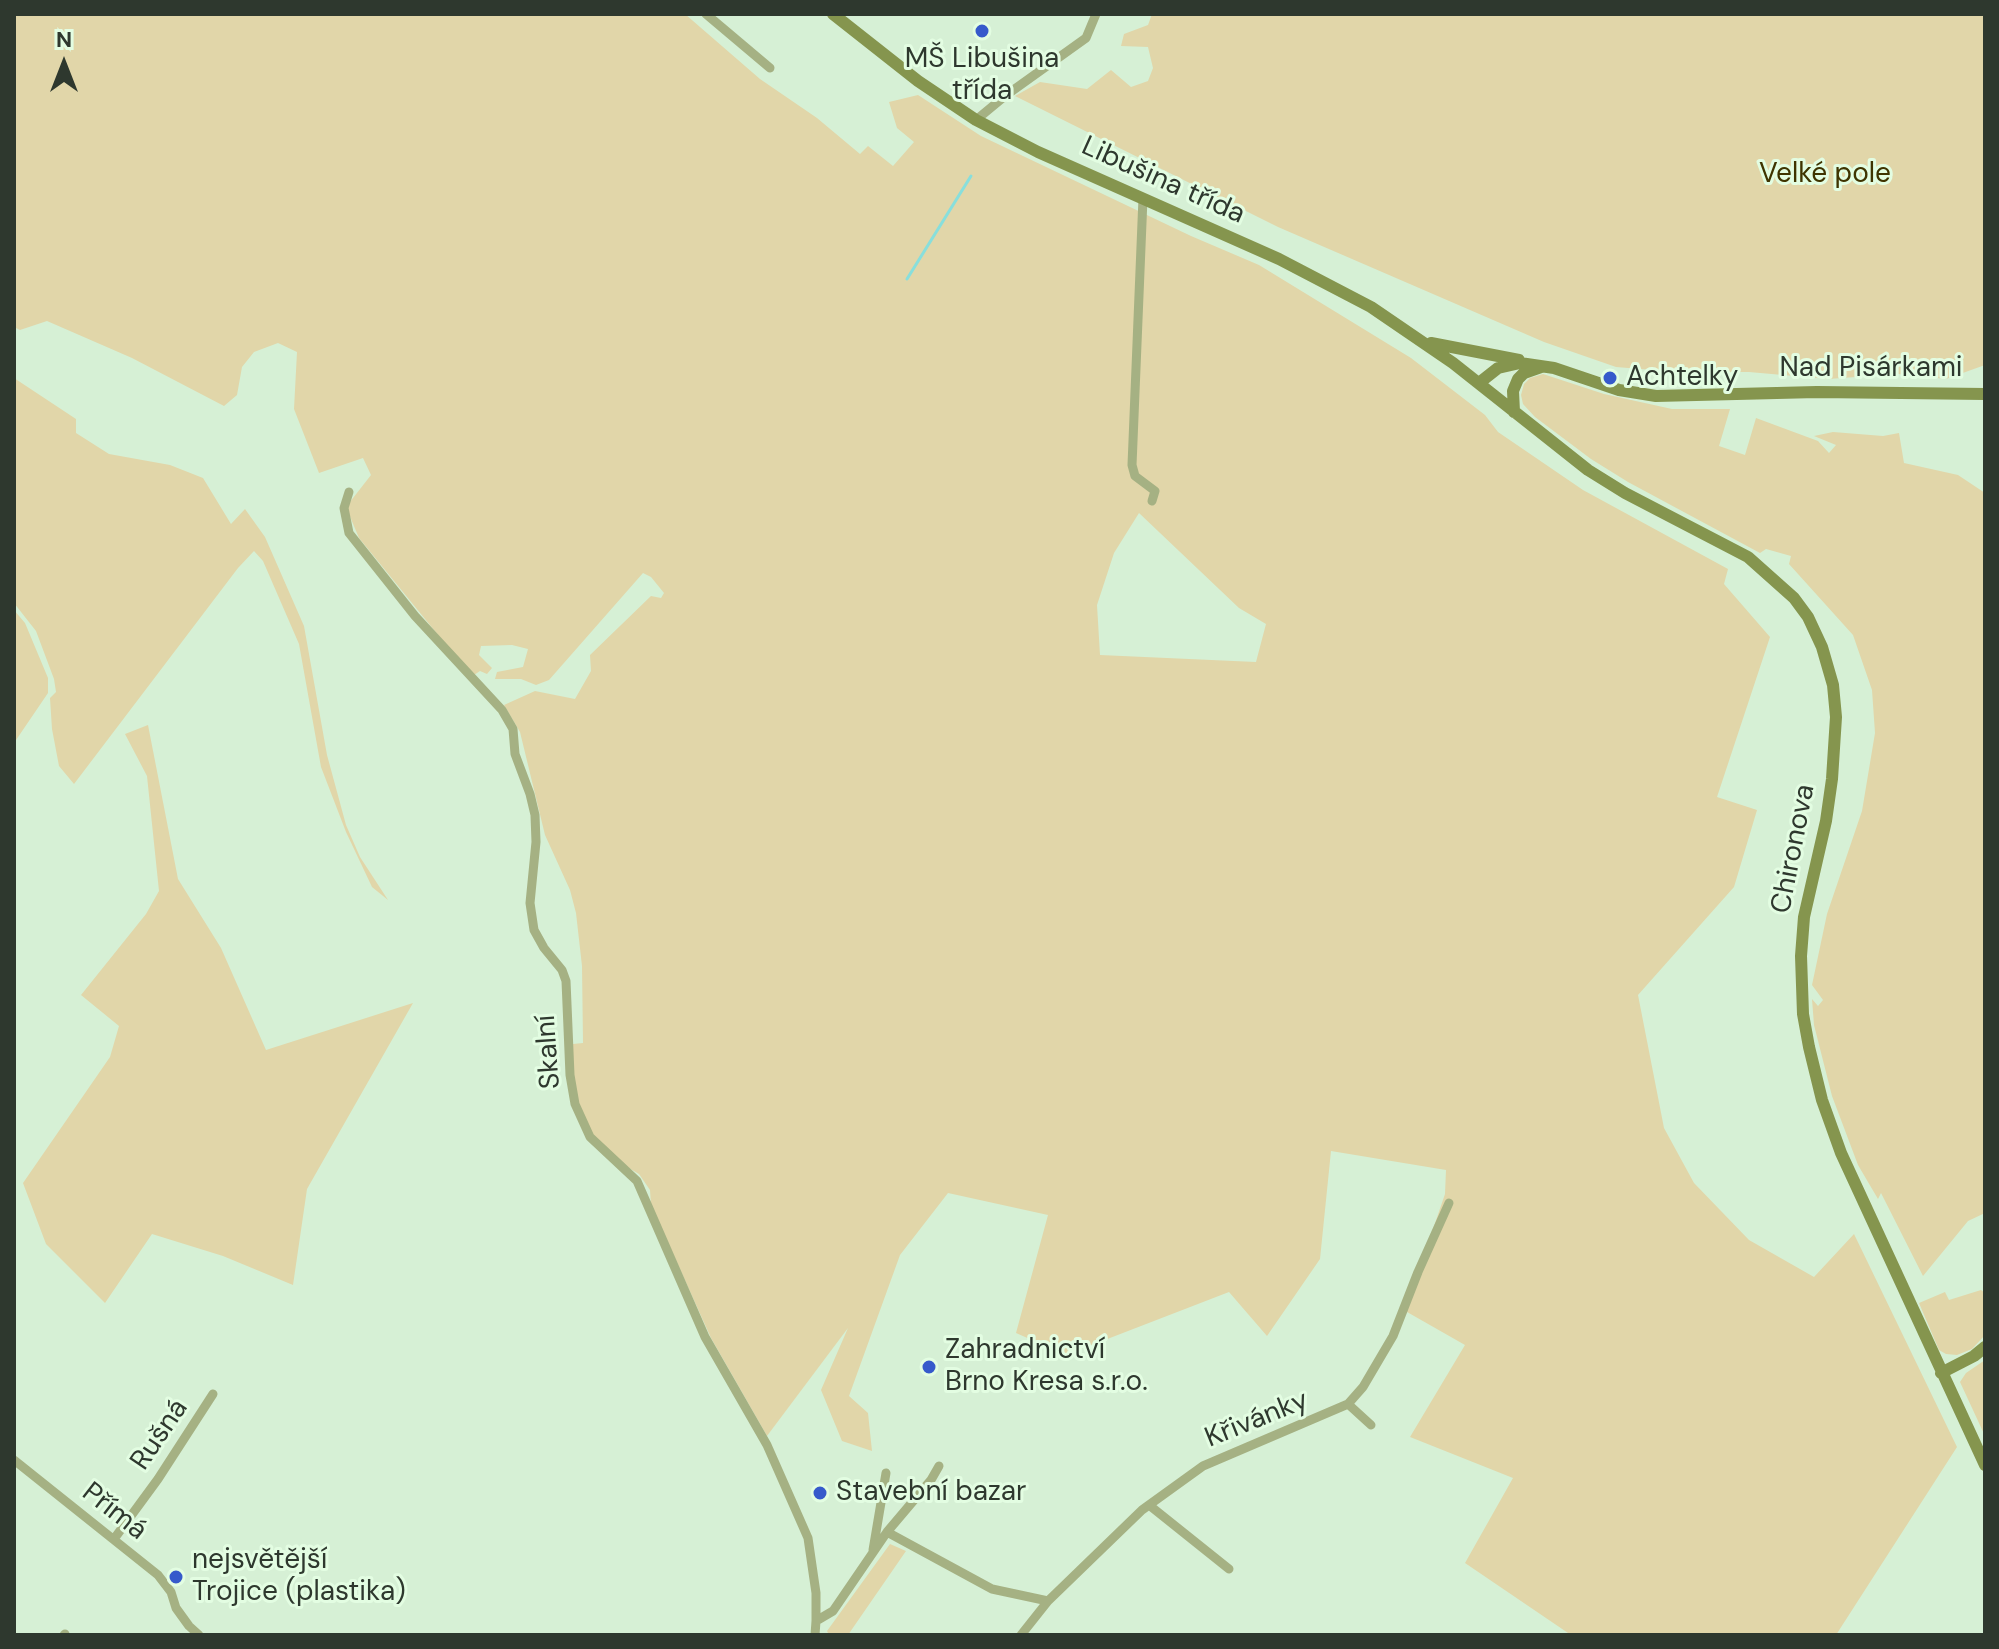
<!DOCTYPE html>
<html>
<head>
<meta charset="utf-8">
<style>
	body { margin:0 }
	#map { position:relative; width:1999px; height:1649px; overflow:hidden; background:#d6f0d5; font-family:"DM Sans",sans-serif }
	canvas { display:block }
	.frame { position:absolute; inset:0; border:16px solid #2e382e; pointer-events:none }
	.north { position:absolute; left:24px; top:24px; width:80px; height:80px; -webkit-text-stroke:6px #e3fde2; paint-order:stroke; rotate:0deg; font-size:22px; font-weight:700; line-height:32px; text-align:center; color:#2e382e }
	.north::after { content:''; display:block; margin:auto; width:28px; height:36px; background:#2e382e; clip-path:polygon(50% 0,100% 100%,50% 72%,0 100%) }
</style>
</head>
<body>
<div id="map">
<canvas width="1999" height="1649"></canvas>
<div class="frame"></div>
<div class="north">N</div>
</div>
<script>
const c = document.querySelector('canvas').getContext('2d');
c.lineJoin = 'round';
function fill(path, color) { c.fillStyle = color; c.fill(path, 'evenodd'); }
const poly = rows => new Path2D(rows.map(r => 'M' + r).join(''));
function trace(path, color, width, dash) { c.strokeStyle = color; c.lineWidth = width; c.lineCap = dash ? 'butt' : 'round'; c.setLineDash(dash || []); c.stroke(path); }
function write(font, color, halo, rows, align = 'center') {
  c.font = font + ' "DM Sans",sans-serif'; c.lineWidth = 6; c.setLineDash([]); c.textBaseline = 'middle'; c.strokeStyle = halo; c.fillStyle = color; for (const [text, x, y, turn = 0] of rows) {
    c.save(); c.translate(x, y); c.rotate((+turn || 0) * Math.PI / 180); c.textAlign = isNaN(turn) ? turn : align; if (halo) c.strokeText(text, 0, 0); c.fillText(text, 0, 0); c.restore();
  }
}
fill(poly([
	[14,14,685,14,760,79,817,118,860,154,868,146,893,166,914,142,897,128,889,102,918,95,981,136,1191,236,1259,265,1411,358,1485,415,1498,432,1583,490,1728,569,1724,584,1770,637,1717,797,1757,810,1734,887,1638,995,1664,1128,1694,1183,1749,1240,1814,1277,1854,1234,1957,1447,1836,1635,1571,1635,1465,1563,1513,1478,1410,1437,1465,1345,1400,1308,1431,1235,1445,1194,1446,1170,1331,1151,1320,1259,1267,1336,1229,1292,1097,1343,1064,1354,1016,1333,1048,1215,948,1193,900,1255,849,1396,868,1413,872,1451,842,1441,821,1390,848,1328,767,1436,711,1338,651,1205,650,1190,639,1174,622,1164,589,1131,579,1113,573,1074,573,1044,583,1043,582,966,576,913,570,890,545,835,520,732,504,705,535,691,575,699,591,671,590,655,651,596,661,598,664,593,651,577,643,573,549,680,536,685,521,679,495,679,497,672,523,667,528,649,512,645,481,646,479,655,492,668,487,674,480,671,474,675,456,657,359,538,346,507,371,475,363,458,319,473,294,409,297,352,278,343,254,352,242,367,237,395,224,406,132,358,47,321,20,330,14,327],
	[1139,513,1239,608,1266,624,1256,662,1100,655,1097,605,1114,553],
	[1152,14,1985,14,1985,365,1946,379,1898,374,1828,379,1749,372,1677,372,1616,367,1544,342,1278,227,1015,96,1040,82,1087,89,1111,70,1131,87,1148,81,1153,68,1148,47,1121,46,1124,34,1148,25],
	[1543,374,1604,394,1672,409,1730,409,1719,446,1745,455,1756,418,1818,441,1829,453,1836,445,1814,436,1833,432,1883,436,1899,433,1904,463,1958,475,1985,493,1985,1213,1968,1221,1923,1276,1881,1193,1878,1199,1858,1165,1832,1096,1814,1025,1812,999,1818,1006,1823,1000,1812,985,1827,914,1862,811,1875,733,1872,690,1853,635,1789,564,1791,556,1766,549,1760,553,1628,482,1591,459,1535,417,1523,404,1521,395,1524,384,1530,378],
	[14,378,76,419,76,433,109,454,170,465,203,478,231,524,245,509,265,537,304,626,327,755,346,825,360,857,388,900,372,887,346,832,321,767,299,644,263,561,254,551,238,568,74,784,59,766,52,729,50,698,56,692,54,679,36,631,14,603],
	[14,610,25,623,48,678,48,693,14,743],
	[148,725,178,879,221,948,266,1050,413,1003,307,1189,293,1285,223,1256,152,1234,105,1303,46,1244,23,1183,110,1057,119,1026,81,995,146,914,159,891,147,776,125,734],
	[1981,1290,1985,1293,1985,1335,1972,1349,1957,1355,1946,1354,1939,1350,1919,1303,1945,1292,1949,1300],
	[1985,1360,1985,1436,1960,1382,1966,1373],
	[890,1544,906,1551,848,1635,829,1635,827,1631]
]), '#e1d6a9');
trace(poly([
	[907,279,971,176]
]), '#88dfdc', 3);
trace(poly([
	[706,14,770,68],
	[976,120,1005,96,1086,38,1096,14],
	[1143,198,1132,465,1135,476,1155,491,1152,501],
	[349,492,344,508,349,533,415,616,502,710,513,729,515,754,530,794,535,815,536,842,530,903,534,930,544,948,562,970,566,981,570,1075,575,1104,590,1137,637,1181,705,1337,767,1445,808,1538,816,1593,816,1621],
	[1348,1404,1371,1425],
	[14,1460,158,1575,171,1592,176,1608,189,1626,199,1635],
	[1149,1505,1229,1569],
	[887,1532,992,1589,1048,1601],
	[114,1539,158,1479,213,1394],
	[873,1550,886,1473],
	[64,1635,65,1634],
	[815,1635,816,1621,833,1611,887,1532,931,1480,939,1466],
	[1021,1635,1048,1601,1142,1510,1203,1466,1348,1404,1363,1387,1393,1336,1418,1272,1449,1203]
]), '#a5b183', 9);
trace(poly([
	[833,14,918,81,976,120,1038,152,1279,259,1371,307,1453,363,1588,470,1625,493,1748,557,1794,598,1808,617,1822,647,1833,685,1836,717,1832,779,1826,821,1804,917,1801,956,1803,1014,1809,1047,1822,1100,1841,1153,1985,1465],
	[1431,343,1519,360],
	[1479,383,1498,368,1520,363,1554,368,1619,390,1656,396,1817,392,1985,394],
	[1514,412,1513,391,1518,379,1524,373,1541,367],
	[1941,1373,1974,1356,1985,1347]
]), '#85954e', 12);
for (const [x, y, r, color] of [
	[982,31,8,"#365acb"],
	[1610,378,8,"#365acb"],
	[929,1367,8,"#365acb"],
	[820,1493,8,"#365acb"],
	[176,1577,8,"#365acb"]
]) { const dot = new Path2D(); dot.arc(x, y, r, 0, 2 * Math.PI); c.fillStyle = color; c.fill(dot); trace(dot, '#e3fde2', 3); }
write('28px', '#2e382e', '#e3fde2', [
	["MŠ Libušina",982,60,"center"],
	["třída",982,92,"center"],
	["Achtelky",1626,378],
	["Zahradnictví",945,1351],
	["Brno Kresa s.r.o.",945,1383],
	["Stavební bazar",836,1493],
	["nejsvětější",192,1561],
	["Trojice (plastika)",192,1593]
], 'left');
write('28px', '#3f3400', '#e3fde2', [
	["Velké pole",1825,175]
]);
write('28px', '#2e382e', '#e3fde2', [
	["Libušina třída",1163,181,24],
	["Nad Pisárkami",1871,369],
	["Chironova",1794,849,-79],
	["Skalní",549,1052,-94],
	["Křivánky",1257,1420,-22],
	["Rušná",160,1435,-56],
	["Přímá",114,1512,38]
]);
</script>
</body>
</html>
